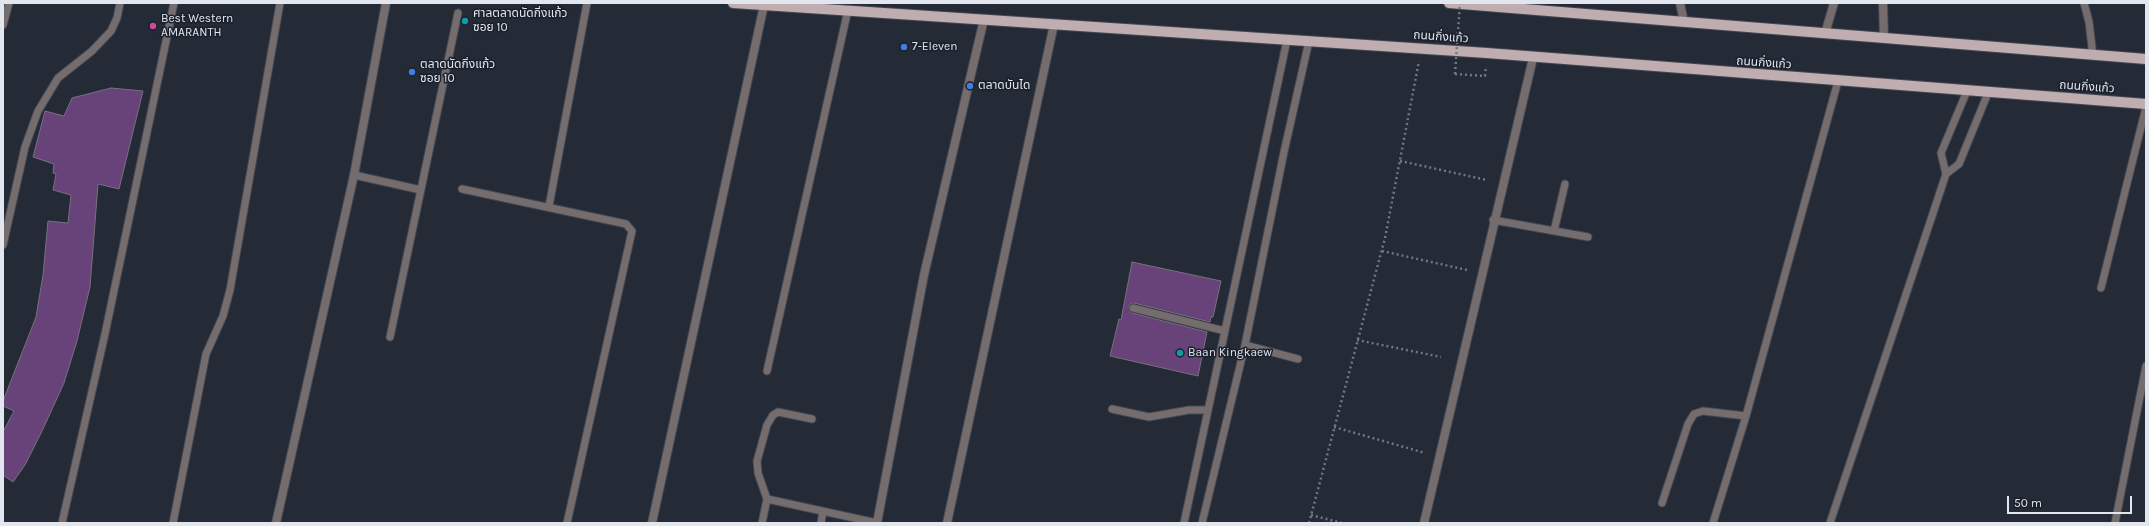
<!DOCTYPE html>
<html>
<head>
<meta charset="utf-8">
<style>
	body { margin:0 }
	#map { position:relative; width:2149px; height:526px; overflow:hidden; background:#242a36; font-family:Karla,sans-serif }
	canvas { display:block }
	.frame { position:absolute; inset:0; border:4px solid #e2e6ee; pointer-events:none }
	.scale { position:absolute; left:2007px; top:496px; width:125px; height:18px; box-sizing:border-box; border:2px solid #e2e6ee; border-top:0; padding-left:5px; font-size:12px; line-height:14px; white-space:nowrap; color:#e2e6ee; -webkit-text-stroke:3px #1b212c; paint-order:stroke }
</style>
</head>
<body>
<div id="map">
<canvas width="2149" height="526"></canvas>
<div class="frame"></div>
<div class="scale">50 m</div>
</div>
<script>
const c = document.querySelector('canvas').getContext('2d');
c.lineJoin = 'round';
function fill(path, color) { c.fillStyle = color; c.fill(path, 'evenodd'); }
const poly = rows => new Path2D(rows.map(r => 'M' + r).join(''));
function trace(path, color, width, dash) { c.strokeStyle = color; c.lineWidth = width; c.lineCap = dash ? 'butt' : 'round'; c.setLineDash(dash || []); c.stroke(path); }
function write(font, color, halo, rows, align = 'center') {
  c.font = font + ' Karla,"Noto Sans Thai",sans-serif'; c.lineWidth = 3; c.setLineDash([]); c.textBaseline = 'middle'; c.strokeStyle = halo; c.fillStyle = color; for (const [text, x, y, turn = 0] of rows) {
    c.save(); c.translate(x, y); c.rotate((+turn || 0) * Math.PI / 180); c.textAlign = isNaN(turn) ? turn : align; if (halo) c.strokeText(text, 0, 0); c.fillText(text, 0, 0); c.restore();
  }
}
const building = poly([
	[111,88,143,91,119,189,98,184,90,287,77,341,64,383,43,429,25,465,13,482,3,475,3,432,14,411,3,406,3,401,36,317,43,275,48,221,68,223,71,195,53,190,56,174,53,173,54,164,33,157,45,111,64,116,72,98,111,88],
	[1132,262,1221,281,1213,317,1211,317,1210,322,1134,303,1130,304,1128,307,1132,313,1207,332,1198,376,1110,356,1119,319,1121,320,1132,262]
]);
fill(building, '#674379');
trace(building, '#79707e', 1);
const service = poly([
	[2084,3,2089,22,2093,56],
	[3,25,9,3],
	[1967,91,1941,153,1946,174,1959,164,1988,93],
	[354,175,421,190],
	[462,189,626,224,632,231,567,523],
	[549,206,587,3],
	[1493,220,1588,237],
	[1554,231,1565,184],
	[3,245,25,147,38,111,58,78,92,51,111,31,117,18,120,3],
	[2101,288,2146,107],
	[1133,308,1225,331],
	[390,337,458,13],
	[1245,345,1298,359],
	[767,371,848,10],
	[1112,409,1149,417,1189,410,1208,410],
	[767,499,877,523],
	[1662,503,1688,424,1694,414,1703,411,1746,416],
	[62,523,105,334,174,3],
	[173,523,206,354,223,316,230,290,280,3],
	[762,523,767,499,758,473,757,461,767,425,773,415,778,412,812,419],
	[821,523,823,511],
	[1184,523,1287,40],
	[1202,523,1245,345,1284,152,1309,41],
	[1713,523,1746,416,1838,81],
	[1830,523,1946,174],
	[2115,523,2146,366]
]);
const minor = poly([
	[1680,3,1684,22],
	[1883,3,1884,38],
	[1825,34,1834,3],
	[276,523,354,175,386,3],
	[652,523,764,5],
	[877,523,924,275,984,19],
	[947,523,1054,24],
	[1424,523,1533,58]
]);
const primary = poly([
	[733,3,1487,53,2146,104],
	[1449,3,2146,59]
]);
trace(service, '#424853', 9);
trace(minor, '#424853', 10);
trace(primary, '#424853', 12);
trace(poly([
	[1455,74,1485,76,1486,66],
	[1400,161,1487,180],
	[1382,251,1467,270],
	[1357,340,1441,357],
	[1334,427,1425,453],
	[1311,515,1342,523],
	[1309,523,1385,238,1419,61]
]), '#727781', 2.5, [2, 3]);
trace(service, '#746c6d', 7);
trace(minor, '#746c6d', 8);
trace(primary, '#bfadaf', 10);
trace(poly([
	[1455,74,1460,3]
]), '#727781', 2.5, [2, 3]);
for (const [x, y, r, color] of [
	[465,21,4,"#0f9aa8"],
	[153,26,4,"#d1479c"],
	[904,47,4,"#3f7fe0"],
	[412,72,4,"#3f7fe0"],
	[970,86,4,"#3f7fe0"],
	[1180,353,4,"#0f9aa8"]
]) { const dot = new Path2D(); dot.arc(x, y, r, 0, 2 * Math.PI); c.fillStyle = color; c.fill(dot); trace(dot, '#1b212c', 1.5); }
write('12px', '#e2e6ee', '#1b212c', [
	["ศาลตลาดนัดกิ่งแก้ว",473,14],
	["ซอย 10",473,28],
	["Best Western",161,19],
	["AMARANTH",161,33],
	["7-Eleven",912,47],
	["ตลาดนัดกิ่งแก้ว",420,65],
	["ซอย 10",420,79],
	["ตลาดบันได",978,86],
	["Baan Kingkaew",1188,353]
], 'left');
write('12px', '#e2e6ee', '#1b212c', [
	["ถนนกิ่งแก้ว",1441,37,4],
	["ถนนกิ่งแก้ว",1764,63,4],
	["ถนนกิ่งแก้ว",2087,87,4]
]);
</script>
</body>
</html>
